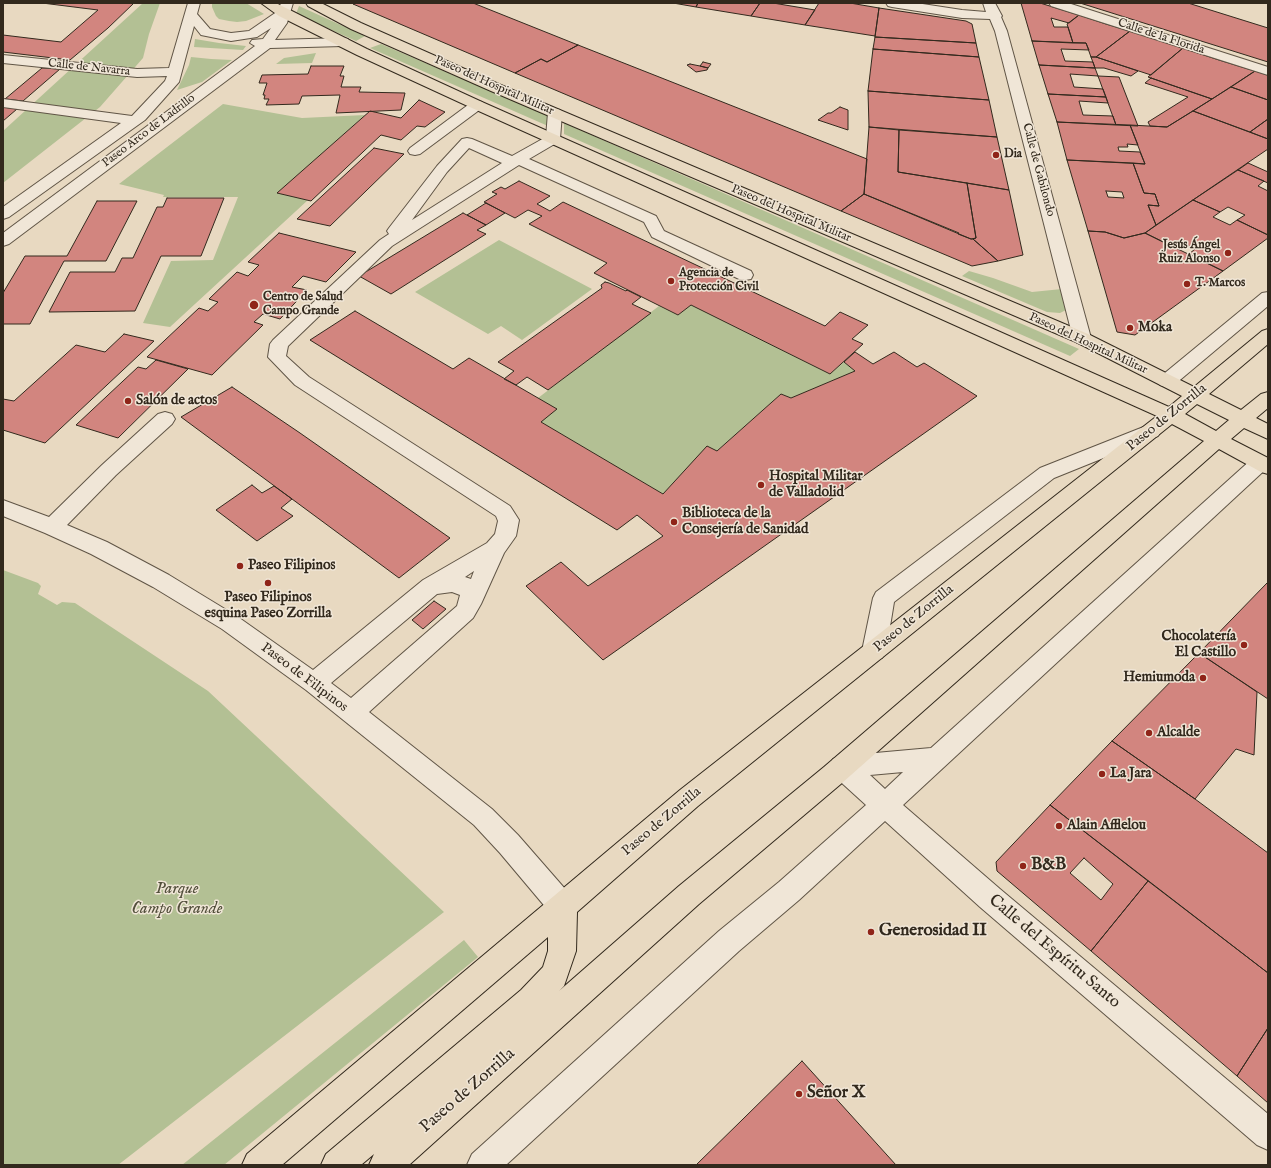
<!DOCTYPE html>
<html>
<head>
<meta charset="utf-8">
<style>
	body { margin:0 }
	#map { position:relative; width:1271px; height:1168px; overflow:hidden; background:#e8d9c1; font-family:"IM FELL English",serif }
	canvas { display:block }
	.frame { position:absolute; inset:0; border:4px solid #32291d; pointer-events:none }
</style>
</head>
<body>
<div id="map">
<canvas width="1271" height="1168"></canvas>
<div class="frame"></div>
</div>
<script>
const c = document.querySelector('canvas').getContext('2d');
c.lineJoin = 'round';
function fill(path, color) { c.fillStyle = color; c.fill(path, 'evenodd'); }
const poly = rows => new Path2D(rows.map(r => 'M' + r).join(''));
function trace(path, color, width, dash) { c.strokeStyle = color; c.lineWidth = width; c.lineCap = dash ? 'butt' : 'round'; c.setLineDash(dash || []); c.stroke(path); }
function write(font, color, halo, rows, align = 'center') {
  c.font = font + ' "IM FELL English",serif'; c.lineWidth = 3; c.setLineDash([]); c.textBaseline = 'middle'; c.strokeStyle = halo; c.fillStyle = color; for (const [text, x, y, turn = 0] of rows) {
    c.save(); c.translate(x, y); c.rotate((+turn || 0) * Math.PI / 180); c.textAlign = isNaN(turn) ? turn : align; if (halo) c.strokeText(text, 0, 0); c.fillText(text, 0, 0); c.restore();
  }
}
fill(poly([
	[143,3,160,3,149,34,143,58,100,107,3,183,3,131],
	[212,3,246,3,264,14,246,21,237,22,229,21,219,19,216,16,212,7],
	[299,6,365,36,356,41,296,14],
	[195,39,219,43,246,46,243,50,194,47],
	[381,44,549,116,548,126,370,48],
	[316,53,312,63,276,64,284,58],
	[191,57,211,59,232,60,202,82,177,90,189,65],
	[223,104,302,118,365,115,278,193,308,200,170,327,143,323,171,261,213,260,238,197,163,197,164,195,119,184],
	[564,123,1079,349,1070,356,564,134],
	[499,240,592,289,522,340,501,326,488,334,415,292],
	[969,271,993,278,1032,292,1062,289,1067,308,1066,310,1060,313,1047,312,962,276],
	[691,305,830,374,844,362,855,371,791,398,781,394,717,451,679,477,663,494,541,422,538,398,659,306,678,315],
	[3,570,38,583,41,586,38,594,57,605,62,602,75,603,208,691,444,912,118,1165,3,1165],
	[464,940,478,957,224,1165,182,1165]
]), '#b3c094');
const building = poly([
	[42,3,134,3,108,28,70,60,3,52,3,35,61,42,98,10,42,3],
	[356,3,473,3,578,45,547,62,541,59,515,73,353,4,356,3],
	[673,3,698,3,696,7,673,3],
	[698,3,760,3,751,16,696,7,698,3],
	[760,3,773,3,815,10,805,25,751,16,760,3],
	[819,3,850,3,879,8,875,36,805,25,819,3],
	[1021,3,1040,3,1079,15,1069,23,1051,18,1054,27,1068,27,1073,43,1032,41,1021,3],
	[1080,3,1188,3,1268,28,1268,62,1080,3],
	[879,8,966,21,972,24,976,43,875,37,879,8],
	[1079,15,1106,24,1130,31,1096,57,1091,57,1086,43,1073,43,1067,24,1079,15],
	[1130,31,1155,39,1183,48,1151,75,1096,57,1130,31],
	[875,37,976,43,979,57,873,49,875,37],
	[1032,41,1086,43,1089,50,1061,49,1065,61,1093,62,1095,68,1039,65,1032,41],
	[578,45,867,159,864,194,841,211,515,73,541,59,547,62,578,45],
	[1183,48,1219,60,1255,71,1212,99,1148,77,1183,48],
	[873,49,979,57,989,100,868,91,873,49],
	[1091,57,1096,57,1138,71,1131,76,1104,68,1095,68,1091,57],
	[703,62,711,64,708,68,700,66,703,62],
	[690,64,700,66,708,68,707,70,696,72,687,65,690,64],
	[1039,65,1095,68,1098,76,1070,74,1074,87,1103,89,1106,97,1048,94,1039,65],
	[311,66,344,66,340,76,344,76,341,87,361,87,359,92,405,93,401,110,336,113,340,95,302,96,299,104,266,105,269,99,264,99,265,95,263,95,267,83,259,83,262,75,308,74,311,66],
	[42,68,60,69,23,101,5,99,42,68],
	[1255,71,1268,75,1268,100,1231,87,1255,71],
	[1098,76,1119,77,1138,126,1116,125,1098,76],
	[1151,78,1212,99,1167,127,1150,126,1148,122,1188,97,1145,83,1151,78],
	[1231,87,1268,100,1268,119,1250,132,1193,111,1231,87],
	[868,91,989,100,997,137,869,127,868,91],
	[1048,94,1106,97,1108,103,1079,101,1083,115,1113,116,1116,125,1057,122,1048,94],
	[419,100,445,112,425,127,417,126,401,140,381,135,311,201,277,193,370,111,401,118,419,100],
	[3,107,17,109,3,121,3,107],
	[840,107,848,110,848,130,818,120,828,113,831,113,840,107],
	[1193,111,1268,139,1268,149,1156,225,1148,205,1159,206,1155,194,1144,193,1133,163,1145,164,1130,125,1167,127,1193,111],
	[1268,119,1268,139,1250,132,1268,119],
	[1057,122,1130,125,1138,145,1127,144,1128,147,1118,147,1119,151,1140,152,1145,164,1067,160,1057,122],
	[869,127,899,130,898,172,967,183,976,238,971,239,864,194,869,127],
	[899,130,997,137,1009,190,898,172,899,130],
	[374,148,404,154,330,226,297,219,374,148],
	[1067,160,1133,163,1144,193,1155,194,1159,206,1148,205,1156,225,1145,233,1124,238,1105,232,1088,231,1067,160],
	[1106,191,1122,192,1124,198,1108,197,1106,191],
	[1248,163,1268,172,1268,183,1238,170,1248,163],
	[1238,170,1264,181,1258,186,1268,191,1268,235,1237,220,1245,215,1228,207,1220,212,1193,200,1238,170],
	[519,181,550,196,537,204,550,211,563,202,825,326,840,312,868,325,852,339,863,344,830,374,691,305,678,315,594,273,607,263,529,224,542,216,528,210,515,218,484,202,497,194,492,192,501,187,505,189,519,181],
	[967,183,1009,190,1023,255,998,261,973,239,976,238,967,183],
	[864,194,959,233,958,234,971,239,973,239,998,261,972,266,841,211,864,194],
	[167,198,224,198,201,256,161,256,135,311,49,312,70,272,115,272,122,258,133,258,157,207,163,207,167,198],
	[1193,200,1220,212,1213,217,1230,225,1237,220,1268,235,1268,238,1223,271,1189,254,1195,249,1178,241,1171,246,1145,233,1193,200],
	[97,201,137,201,106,261,64,261,30,324,3,324,3,293,25,256,67,256,97,201],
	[486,203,505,213,486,225,467,215,486,203],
	[463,213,486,225,477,230,486,234,391,294,359,276,463,213],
	[1088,231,1105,232,1124,238,1145,233,1223,271,1135,335,1117,332,1088,231],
	[279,233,356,252,326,282,303,276,292,287,307,290,280,319,263,314,254,322,263,325,212,375,147,357,199,308,208,311,218,302,209,299,237,272,248,276,259,265,248,262,279,233],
	[605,282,609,283,626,291,627,290,641,297,632,304,651,313,548,390,527,377,516,385,504,379,514,371,498,362,602,288,601,285,605,282],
	[355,311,453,369,469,358,557,409,541,422,663,494,707,446,717,451,781,394,791,398,855,371,844,362,855,352,873,364,894,352,917,367,924,363,977,396,603,660,526,586,561,562,588,586,663,536,637,515,617,530,310,340,355,311],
	[124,334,154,341,45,443,3,430,3,399,14,401,76,345,105,352,124,334],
	[156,360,188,369,118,438,76,425,138,367,146,369,156,360],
	[232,387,300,433,450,538,399,578,181,417,232,387],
	[252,485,262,493,274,486,292,499,281,508,293,516,257,541,216,510,252,485],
	[1268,582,1268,699,1199,653,1268,582],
	[434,601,446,609,423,629,412,620,434,601],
	[1199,653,1257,692,1254,755,1236,749,1195,799,1112,741,1199,653],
	[1112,741,1195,799,1268,853,1268,973,1050,805,1112,741],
	[1050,805,1148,881,1091,951,997,871,996,862,1050,805],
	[1084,858,1113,884,1101,900,1070,873,1084,858],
	[1148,881,1268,973,1268,1028,1237,1076,1091,951,1148,881],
	[1268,1028,1268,1103,1237,1076,1268,1028],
	[802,1061,896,1165,696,1165,743,1119,802,1061]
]);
fill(building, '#d2857f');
trace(building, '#32291d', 1);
const minor = poly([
	[188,3,200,3,197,14,210,29,231,33,249,31,278,11,281,3,293,3,287,23,275,40,343,38,348,39,349,42,348,45,343,46,270,48,9,244,3,246,3,233,255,46,250,43,252,40,263,39,271,28,257,37,231,41,201,35,194,26,179,82,145,120,9,217,3,219,3,207,121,123,3,107,3,99,132,116,165,81,167,76,137,77,3,63,3,55,137,69,169,68,188,3],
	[886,3,916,3,962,10,986,12,983,3,995,3,1002,16,1001,17,1007,31,1091,338,1088,342,1082,344,1076,342,1073,338,995,31,990,19,962,18,892,7,888,6,886,3],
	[1049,3,1068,3,1268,67,1268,75,1051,6,1049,3],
	[477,101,482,102,484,105,482,108,420,154,415,155,410,154,408,151,410,148,472,102,477,101],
	[555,109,560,110,562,113,560,139,558,142,529,159,656,216,664,231,751,271,753,275,751,279,745,280,739,279,652,237,644,222,519,165,392,246,288,346,286,356,309,377,510,506,519,520,516,536,504,553,481,604,473,618,369,712,492,809,518,835,573,898,577,907,573,916,563,920,553,916,500,853,474,825,306,690,222,629,153,587,91,554,45,533,3,516,3,500,49,517,102,465,158,414,165,412,172,414,175,419,172,424,116,475,67,525,107,542,169,575,238,617,313,670,423,580,487,543,495,534,498,521,496,516,295,385,268,357,270,344,273,340,380,240,389,234,387,231,389,228,437,166,462,139,467,138,472,139,512,156,546,137,548,113,550,110,555,109],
	[469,148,502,163,412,220,447,172,469,148],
	[474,571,471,579,465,577,474,571],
	[452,592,460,595,457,606,351,698,331,683,437,594,452,592],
	[1268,292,1268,306,1174,385,1167,387,1160,385,1158,381,1160,377,1262,293,1268,292],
	[1151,424,1158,426,1161,431,1158,436,1054,478,894,602,886,651,882,658,874,660,866,658,862,651,873,598,876,592,1040,468,1151,424],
	[1260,456,1268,460,1267,468,903,805,1000,889,1268,1114,1268,1150,1257,1145,980,907,885,821,799,900,739,951,506,1165,467,1165,472,1154,719,931,779,882,866,805,833,775,829,767,833,759,842,756,931,748,1253,458,1260,456],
	[903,772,885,789,870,775,903,772]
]);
const major = poly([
	[261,3,276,3,367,49,482,102,1169,407,1182,396,1076,342,491,91,351,29,308,6,306,3,321,3,361,23,501,85,1088,334,1194,387,1262,331,1268,329,1268,344,1209,394,1241,410,1261,394,1268,392,1268,408,1256,418,1268,424,1268,439,1244,428,1231,439,1268,458,1268,474,1261,472,1219,449,842,783,699,904,409,1165,369,1165,374,1154,361,1165,321,1165,326,1154,521,990,543,967,548,951,548,937,282,1165,242,1165,247,1154,680,790,1157,416,472,108,357,55,279,16,261,3],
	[1197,404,1229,420,1216,431,1185,414,1197,404],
	[1172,424,1204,441,824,767,679,886,559,991,564,986,576,951,577,912,698,806,1172,424]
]);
trace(minor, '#605546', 2);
trace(major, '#32291d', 2);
fill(minor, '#f0e6d7');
fill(major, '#e8d9c1');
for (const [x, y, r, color] of [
	[996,155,4,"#8f2418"],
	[1228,253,4,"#8f2418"],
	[671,281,4,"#8f2418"],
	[1187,284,4,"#8f2418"],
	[254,305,5,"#8f2418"],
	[1130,328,4,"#8f2418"],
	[128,401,4,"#8f2418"],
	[761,485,4,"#8f2418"],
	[674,522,4,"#8f2418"],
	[240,566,4,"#8f2418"],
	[268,583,4,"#8f2418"],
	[1244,645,4,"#8f2418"],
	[1203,678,4,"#8f2418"],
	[1149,733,4,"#8f2418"],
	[1102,774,4,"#8f2418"],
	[1059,826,4,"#8f2418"],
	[1023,866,4,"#8f2418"],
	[871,932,4,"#8f2418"],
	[799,1094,4,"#8f2418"]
]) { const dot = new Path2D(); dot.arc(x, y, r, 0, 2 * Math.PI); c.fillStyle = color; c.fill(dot); trace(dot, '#f0e6d7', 1.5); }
write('12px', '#32291d', '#f0e6d7', [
	["Calle de la Florida",1161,37,18],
	["Calle de Navarra",89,68,6],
	["Paseo del Hospital Militar",494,86,24],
	["Paseo Arco de Ladrillo",149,131,-37],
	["Calle de Gabilondo",1038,170,75],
	["Paseo del Hospital Militar",791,214,23],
	["Paseo del Hospital Militar",1088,344,25]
]);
write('bold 12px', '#32291d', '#f0e6d7', [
	["Dia",1004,155],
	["Jesús Ángel",1220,246,"right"],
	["Ruiz Alonso",1220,260,"right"],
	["Agencia de",679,274],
	["Protección Civil",679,288],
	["T. Marcos",1195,284],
	["Centro de Salud",263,298],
	["Campo Grande",263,312]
], 'left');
write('bold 14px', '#32291d', '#f0e6d7', [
	["Moka",1138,328],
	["Salón de actos",136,401],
	["Hospital Militar",769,477],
	["de Valladolid",769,493],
	["Biblioteca de la",682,514],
	["Consejería de Sanidad",682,530],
	["Paseo Filipinos",248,566],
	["Paseo Filipinos",268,598,"center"],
	["esquina Paseo Zorrilla",268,614,"center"],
	["Chocolatería",1236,637,"right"],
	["El Castillo",1236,653,"right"],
	["Hemiumoda",1195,678,"right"],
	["Alcalde",1157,733],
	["La Jara",1110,774],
	["Alain Afflelou",1067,826]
], 'left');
write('14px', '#32291d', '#f0e6d7', [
	["Paseo de Zorrilla",1167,418,-39],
	["Paseo de Zorrilla",914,619,-39],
	["Paseo de Filipinos",304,678,37],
	["Paseo de Zorrilla",662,822,-40]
]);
write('bold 17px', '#32291d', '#f0e6d7', [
	["B&B",1031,866],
	["Generosidad II",879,932],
	["Señor X",807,1094]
], 'left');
write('italic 17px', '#524f3b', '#f0e6d7', [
	["Parque",177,890],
	["Campo Grande",177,910]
]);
write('17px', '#32291d', '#f0e6d7', [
	["Calle del Espíritu Santo",1054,952,40],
	["Paseo de Zorrilla",468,1091,-41]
]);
</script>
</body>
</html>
